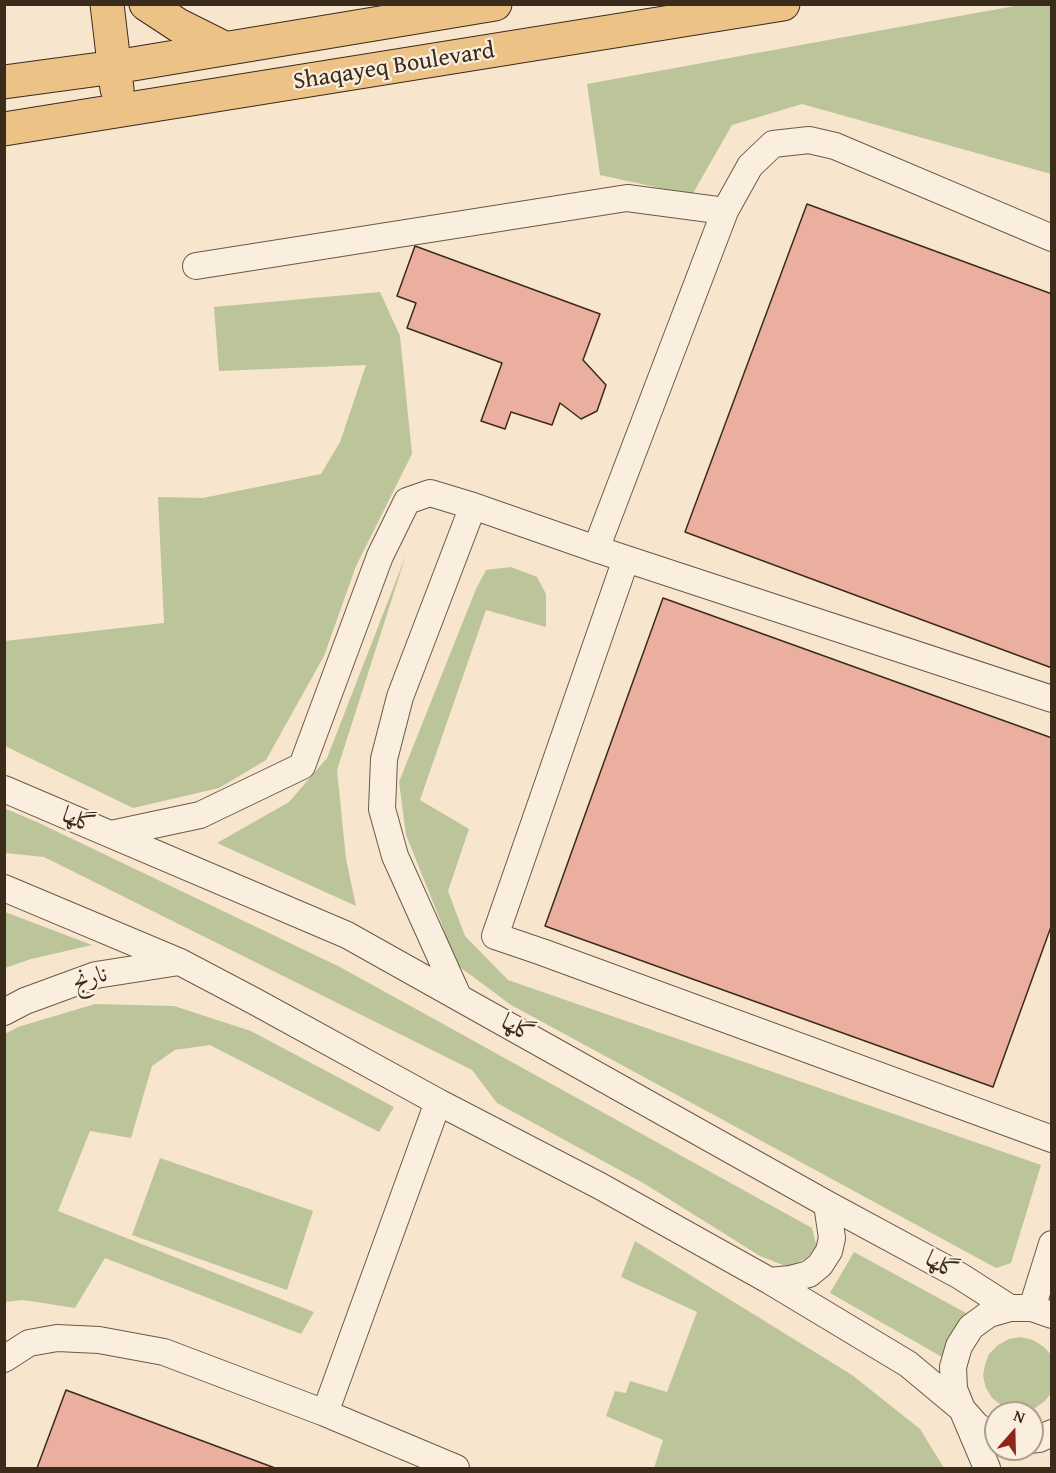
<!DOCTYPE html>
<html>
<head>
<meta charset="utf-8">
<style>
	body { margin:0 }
	#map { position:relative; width:1056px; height:1473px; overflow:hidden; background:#f7e5cd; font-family:"Gentium Book Plus",serif }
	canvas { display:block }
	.frame { position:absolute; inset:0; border:6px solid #3b2b1b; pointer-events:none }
	.north { position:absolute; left:984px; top:1401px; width:60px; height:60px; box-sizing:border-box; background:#faeede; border:2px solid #aea090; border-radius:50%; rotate:20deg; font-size:16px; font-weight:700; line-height:24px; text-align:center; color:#3b2b1b }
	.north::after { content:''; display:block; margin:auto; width:21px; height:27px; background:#8f2418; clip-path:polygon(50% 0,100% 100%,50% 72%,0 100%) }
</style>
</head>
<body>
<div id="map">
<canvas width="1056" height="1473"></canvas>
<div class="frame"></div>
<div class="north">N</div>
</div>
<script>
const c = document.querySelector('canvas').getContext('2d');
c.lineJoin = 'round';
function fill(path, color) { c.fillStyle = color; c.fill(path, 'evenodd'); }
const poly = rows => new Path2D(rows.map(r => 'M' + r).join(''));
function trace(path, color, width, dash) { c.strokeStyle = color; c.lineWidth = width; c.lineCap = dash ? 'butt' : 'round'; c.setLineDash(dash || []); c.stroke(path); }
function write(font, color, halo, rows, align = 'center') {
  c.font = font + ' "Gentium Book Plus",Amiri,serif'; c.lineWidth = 4.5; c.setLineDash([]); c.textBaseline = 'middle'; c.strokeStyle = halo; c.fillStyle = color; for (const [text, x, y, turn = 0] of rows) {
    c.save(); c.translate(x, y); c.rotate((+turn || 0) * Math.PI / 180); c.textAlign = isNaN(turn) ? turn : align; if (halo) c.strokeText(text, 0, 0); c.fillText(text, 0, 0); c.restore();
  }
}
fill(poly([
	[1020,5,1051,5,1051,174,802,104,732,125,692,195,600,175,587,84],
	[380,292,400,336,412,454,356,566,324,656,266,760,219,788,133,808,5,746,5,641,164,623,158,497,203,498,321,474,340,442,366,365,219,371,214,307],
	[406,555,337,770,346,859,356,906,217,843,289,802,327,758],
	[511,567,537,577,546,594,546,627,486,610,420,800,469,829,448,891,465,936,508,980,1041,1165,1011,1263,996,1268,511,1005,453,962,443,927,406,835,399,782,476,589,486,570],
	[4,808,39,823,340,967,812,1228,817,1248,805,1259,788,1267,760,1256,645,1184,497,1103,472,1070,44,857,5,853],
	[5,912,92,945,31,959,5,968],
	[95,1004,174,1006,251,1031,394,1107,379,1132,210,1045,175,1050,152,1066,131,1138,90,1131,58,1211,314,1312,301,1334,105,1258,75,1308,23,1300,5,1302,5,1034,18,1027],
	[160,1158,313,1211,287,1290,132,1235],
	[635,1241,852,1375,920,1429,944,1468,654,1468,663,1440,606,1416,615,1391,626,1393,630,1381,667,1392,697,1312,621,1277],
	[854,1252,966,1313,942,1357,830,1293],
	[1021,1337,1033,1340,1044,1347,1052,1356,1051,1393,1045,1401,1035,1408,1024,1411,1012,1410,1001,1405,992,1398,986,1388,983,1376,985,1365,989,1354,998,1345,1009,1339]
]), '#bcc599');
const building = poly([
	[807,204,1052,294,1052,668,685,532,807,204],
	[415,246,600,314,583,360,606,385,597,411,581,419,560,403,552,425,511,412,505,429,481,421,502,363,407,328,416,303,397,296,415,246],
	[663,598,1052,738,1052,924,993,1087,545,926,663,598],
	[66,1390,275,1468,37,1468,66,1390]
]);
fill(building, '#ebafa0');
trace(building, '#3b2b1b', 1.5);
const minor = poly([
	[196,266,627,198,725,211],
	[473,506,596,549,1052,699],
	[596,549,725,211,750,166,773,144,809,140,835,146,1052,238],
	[626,559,495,936,542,952,1052,1139],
	[4,789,347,935,827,1204,960,1276,1010,1308],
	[111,834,200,815,302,766,380,556,407,501,430,493,473,506,400,697,384,759,382,809,395,856,458,996],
	[4,888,180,962,254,1001,438,1102,600,1186,770,1281,908,1364,962,1409,987,1468],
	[4,1012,25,1001,96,975,179,962],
	[770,1281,790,1279,809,1274,820,1265,829,1251,832,1238,827,1204],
	[1032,1308,1052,1244],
	[4,1359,29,1343,57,1338,99,1340,164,1352,325,1413,456,1468],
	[325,1413,438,1102],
	[996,1437,977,1426,962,1409,954,1389,953,1367,959,1346,971,1327,989,1314,1010,1308,1032,1308,1052,1315],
	[1032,1440,1039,1439,1052,1433]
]);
const major = poly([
	[107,4,117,89],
	[146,4,178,25,224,48],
	[4,82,115,67,495,4],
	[4,129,783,4]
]);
trace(minor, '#6a5a48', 28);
trace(major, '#3b2b1b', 35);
trace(minor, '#faeede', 26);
trace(major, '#ecc286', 33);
write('24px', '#3b2b1b', '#faeede', [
	["Shaqayeq Boulevard",394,67,-9],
	["گلها",78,821,23],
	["نارنج",90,979,-16],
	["گلها",517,1029,29],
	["گلها",941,1266,29]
]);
</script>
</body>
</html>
